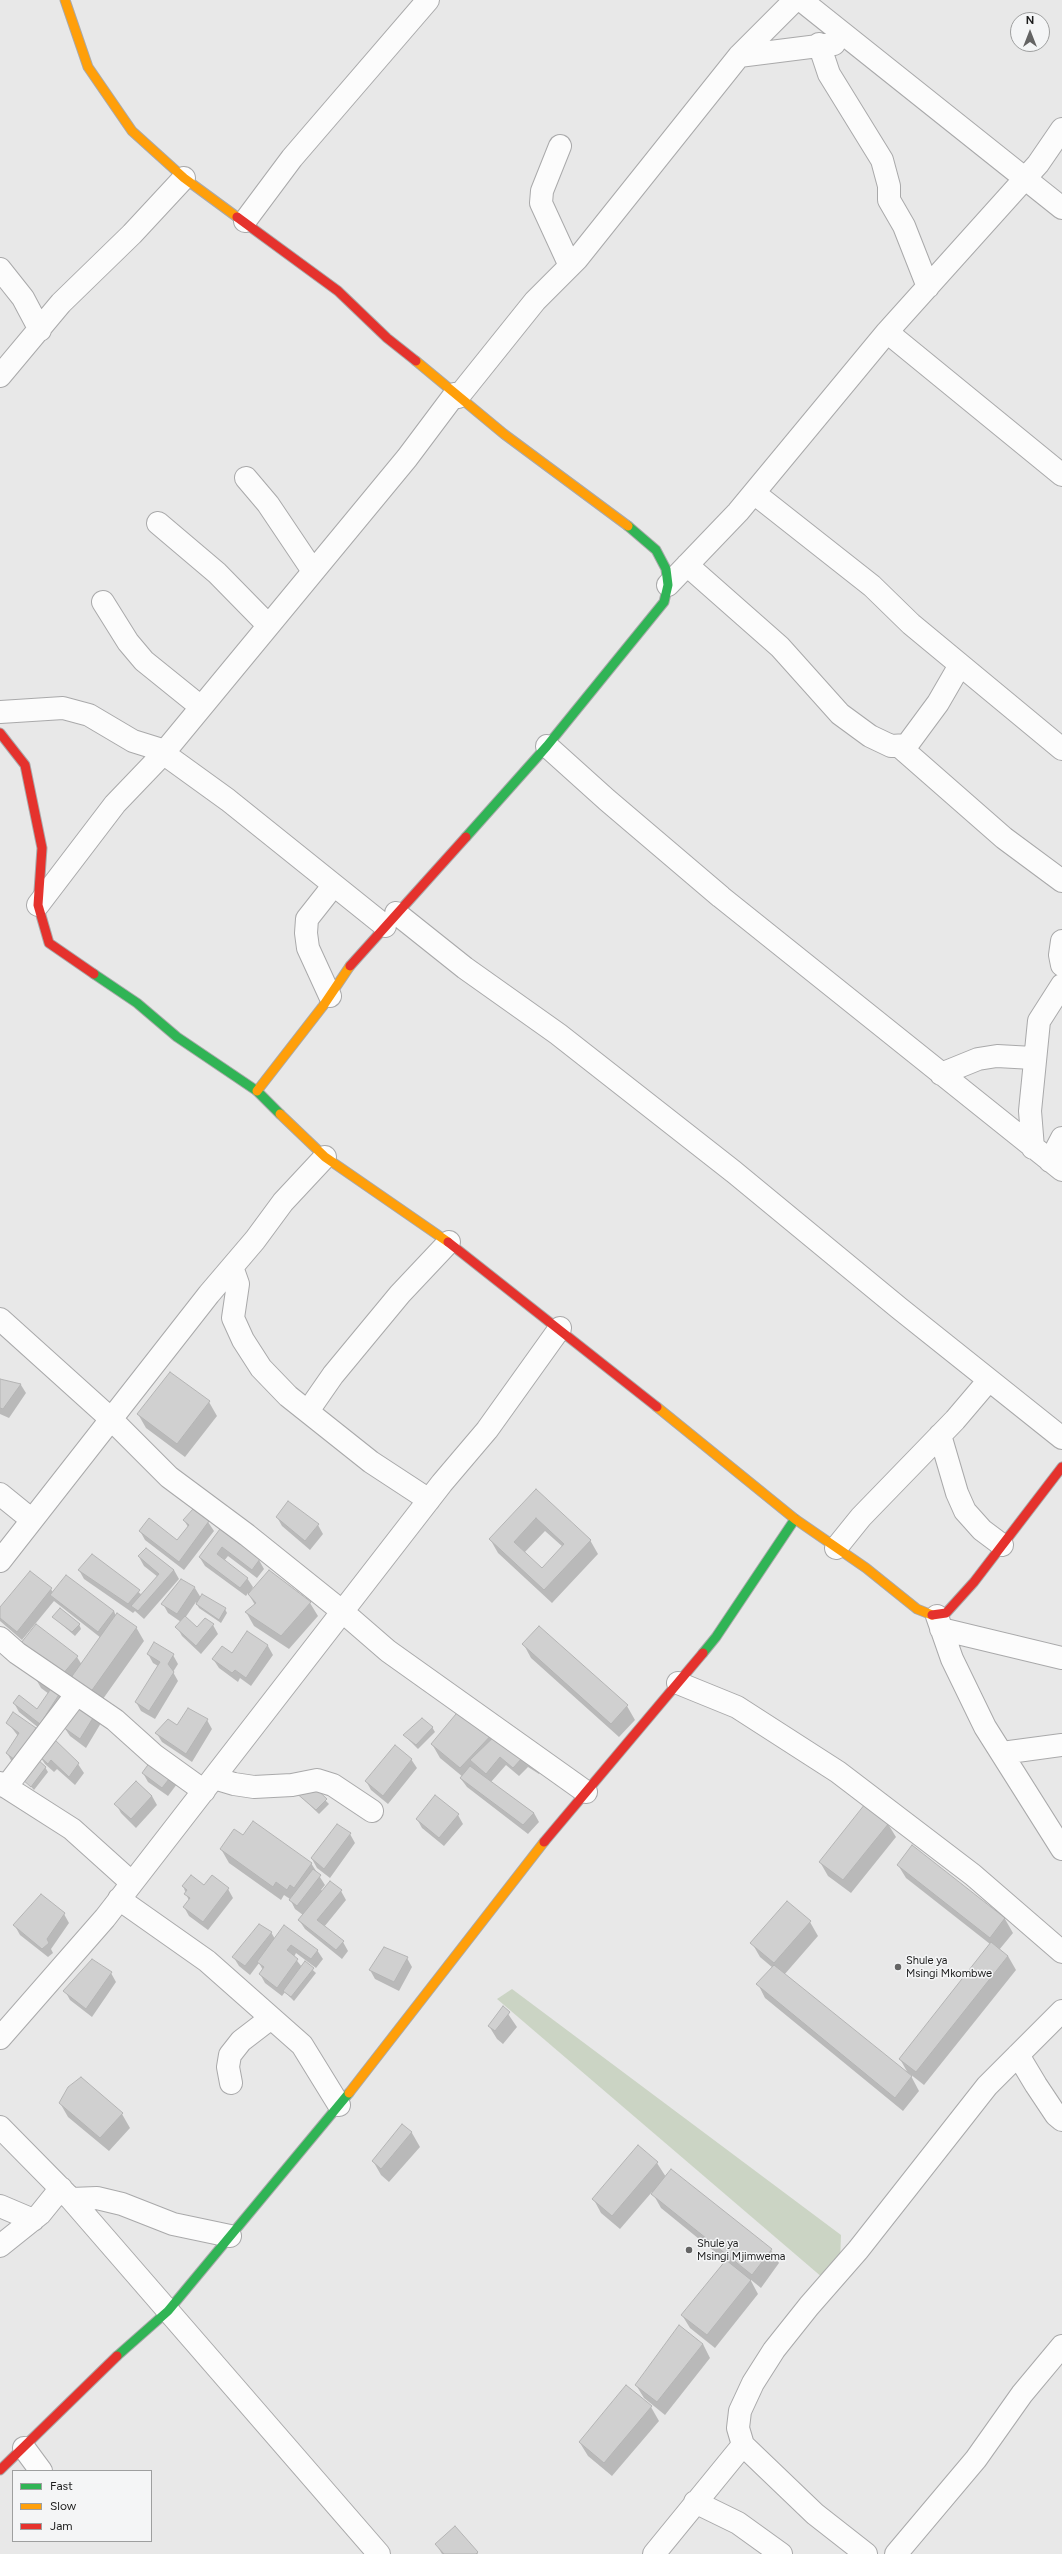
<!DOCTYPE html>
<html>
<head>
<meta charset="utf-8">
<style>
	body { margin:0 }
	#map { position:relative; width:1062px; height:2554px; overflow:hidden; background:#e8e8e8; font-family:Figtree,sans-serif }
	canvas { display:block }
	.legend { position:absolute; left:12px; top:2470px; width:140px; height:72px; box-sizing:border-box; background:#f4f5f6; border:1px solid #9e9f9f; margin:0; padding:5px 7px; list-style:none; font-size:12px; color:#1d1d1d }
	.legend li { display:flex; align-items:center; gap:8px; height:20px }
	.legend b { width:20px; border:1px solid #9e9f9f }
	.north { position:absolute; left:1010px; top:12px; width:40px; height:40px; box-sizing:border-box; background:#f4f5f6; border:1px solid #9e9f9f; border-radius:50%; rotate:0deg; font-size:11px; font-weight:700; line-height:16px; text-align:center; color:#1d1d1d }
	.north::after { content:''; display:block; margin:auto; width:14px; height:18px; background:#646464; clip-path:polygon(50% 0,100% 100%,50% 72%,0 100%) }
</style>
</head>
<body>
<div id="map">
<canvas width="1062" height="2554"></canvas>
<ul class="legend">
<li><b style="height:5px;background:#30b455"></b>Fast</li>
<li><b style="height:5px;background:#ff9f0a"></b>Slow</li>
<li><b style="height:5px;background:#e5322d"></b>Jam</li>
</ul>
<div class="north">N</div>
</div>
<script>
const c = document.querySelector('canvas').getContext('2d');
c.lineJoin = 'round';
function fill(path, color) { c.fillStyle = color; c.fill(path, 'evenodd'); }
const poly = rows => new Path2D(rows.map(r => 'M' + r).join(''));
function trace(path, color, width, dash) { c.strokeStyle = color; c.lineWidth = width; c.lineCap = dash ? 'butt' : 'round'; c.setLineDash(dash || []); c.stroke(path); }
function write(font, color, halo, rows, align = 'center') {
  c.font = font + ' Figtree,sans-serif'; c.lineWidth = 3; c.setLineDash([]); c.textBaseline = 'middle'; c.strokeStyle = halo; c.fillStyle = color; for (const [text, x, y, turn = 0] of rows) {
    c.save(); c.translate(x, y); c.rotate((+turn || 0) * Math.PI / 180); c.textAlign = isNaN(turn) ? turn : align; if (halo) c.strokeText(text, 0, 0); c.fillText(text, 0, 0); c.restore();
  }
}
fill(poly([
	[512,1989,841,2235,840,2263,823,2278,497,1999]
]), '#cbd4c4');
fill(poly([
	[171,1374,209,1402,217,1416,185,1457,146,1428,138,1414],
	[0,1380,21,1385,26,1393,9,1418,0,1414],
	[536,1490,590,1540,598,1554,552,1603,498,1553,490,1539],
	[545,1531,563,1547,542,1569,524,1553],
	[193,1510,208,1522,214,1531,184,1570,145,1540,140,1531,177,1541,188,1527,184,1520],
	[277,1517,318,1525,323,1534,310,1550,282,1526],
	[220,1531,259,1560,264,1569,257,1578,228,1556,224,1561,247,1578,253,1587,250,1593,310,1603,318,1616,289,1649,254,1626,246,1612,255,1605,248,1593,246,1596,205,1566,200,1558],
	[146,1549,174,1570,179,1579,144,1619,135,1611,133,1613,84,1579,79,1570,92,1555,142,1595,158,1577,144,1566,139,1557],
	[195,1588,201,1598,225,1609,227,1613,221,1623,199,1608,196,1602,185,1618,197,1629,213,1625,218,1634,201,1654,182,1636,177,1627,181,1622,168,1613,163,1604],
	[51,1589,53,1593,114,1611,116,1616,136,1627,144,1641,98,1706,28,1652,77,1657,82,1665,101,1638,54,1601,22,1640,0,1621,0,1609],
	[53,1617,79,1624,81,1629,75,1636],
	[248,1632,268,1646,273,1655,251,1686,240,1678,238,1682,219,1668,213,1659,232,1654],
	[524,1645,627,1706,635,1720,619,1737,531,1658],
	[148,1654,173,1655,178,1664,173,1672,178,1681,155,1719,141,1711,136,1702,158,1666,153,1663],
	[36,1679,67,1699,45,1733,19,1712,14,1703,37,1711,49,1694,41,1688],
	[79,1705,101,1723,86,1748,70,1736,64,1727],
	[13,1714,36,1729,41,1738,12,1762,7,1753,18,1736,8,1723],
	[207,1720,212,1729,192,1762,162,1742,157,1734],
	[432,1727,435,1732,418,1749,404,1735],
	[498,1734,545,1767,539,1774,528,1767,519,1776,506,1765,491,1782,534,1813,539,1822,528,1834,467,1787,461,1779,463,1777,440,1758,432,1744],
	[39,1755,78,1764,84,1773,75,1785,57,1769,54,1772,45,1764],
	[411,1759,417,1768,388,1804,371,1790,366,1781],
	[45,1767,48,1772,34,1790,24,1779],
	[143,1773,183,1776,168,1796,148,1782],
	[136,1782,152,1796,157,1805,136,1828,121,1813,116,1804],
	[307,1782,329,1804,319,1814,296,1792],
	[458,1815,463,1824,444,1846,422,1828,417,1819],
	[888,1824,896,1837,851,1893,828,1876,820,1862],
	[350,1834,355,1843,330,1878,317,1868,312,1859],
	[243,1836,311,1863,325,1885,321,1890,323,1891,330,1882,341,1891,346,1900,324,1927,343,1942,348,1951,342,1959,305,1929,299,1920,303,1915,295,1909,290,1899,284,1895,281,1900,229,1863,221,1849],
	[912,1847,1005,1919,1013,1933,999,1950,1008,1956,1016,1970,924,2085,910,2074,919,2091,903,2111,765,1998,758,1984,773,1968,760,1957,752,1943,787,1902,810,1922,818,1936,784,1975,909,2075,900,2059,990,1944,906,1878,898,1865],
	[183,1886,228,1889,233,1898,208,1930,189,1916,184,1907,189,1901],
	[64,1914,69,1923,51,1949,53,1953,48,1957,20,1935,15,1926],
	[271,1932,275,1939,317,1950,323,1959,316,1968,296,1953,294,1957,302,1967,305,1963,316,1973,294,2001,285,1992,282,1996,265,1983,260,1974,263,1970,259,1963,250,1975,239,1966,234,1958],
	[407,1958,412,1967,399,1991,375,1979,370,1970],
	[92,1960,111,1973,116,1982,92,2017,70,2000,65,1991],
	[504,2008,517,2027,503,2044,497,2039,489,2026],
	[60,2103,122,2114,130,2128,109,2151,68,2117],
	[402,2126,412,2133,420,2147,389,2182,381,2175,373,2161],
	[657,2163,666,2177,771,2250,779,2263,761,2288,750,2279,758,2294,715,2348,690,2328,682,2315,726,2261,661,2208,652,2192,620,2229,601,2213,594,2200],
	[703,2344,710,2358,665,2415,644,2398,636,2385],
	[651,2407,659,2421,612,2476,588,2456,580,2443],
	[436,2544,477,2552,478,2554,442,2554]
]), '#0003');
const building = poly([
	[170,1372,210,1401,177,1444,137,1414,170,1372],
	[0,1379,21,1384,3,1409,0,1408,0,1379],
	[536,1489,591,1540,544,1590,489,1539,536,1489],
	[536,1518,564,1544,542,1568,514,1542,536,1518],
	[288,1501,319,1524,305,1541,276,1517,288,1501],
	[193,1509,209,1521,179,1562,139,1531,149,1518,177,1540,189,1525,183,1520,193,1509],
	[220,1529,260,1559,252,1570,222,1547,217,1554,248,1578,240,1588,199,1557,220,1529],
	[146,1548,174,1570,138,1611,131,1606,159,1574,138,1556,146,1548],
	[92,1554,140,1590,128,1604,78,1570,92,1554],
	[269,1570,311,1602,281,1636,245,1612,256,1603,248,1594,269,1570],
	[30,1571,52,1588,17,1632,0,1618,0,1607,30,1571],
	[66,1575,114,1611,98,1632,50,1595,66,1575],
	[181,1579,195,1587,177,1614,161,1604,181,1579],
	[202,1594,226,1608,219,1620,196,1604,202,1594],
	[60,1608,80,1624,72,1632,52,1617,60,1608],
	[117,1613,137,1627,90,1693,70,1679,117,1613],
	[185,1616,197,1627,205,1618,214,1624,196,1646,175,1627,185,1616],
	[36,1624,78,1656,62,1675,21,1643,36,1624],
	[539,1626,628,1705,611,1724,522,1644,539,1626],
	[247,1631,268,1645,246,1678,235,1670,232,1673,212,1659,222,1646,232,1653,247,1631],
	[154,1642,174,1654,168,1664,174,1672,149,1711,135,1702,160,1662,147,1654,154,1642],
	[39,1672,62,1690,40,1724,13,1703,19,1695,37,1709,50,1690,35,1679,39,1672],
	[466,1702,497,1729,460,1768,431,1744,466,1702],
	[78,1704,96,1713,80,1739,63,1727,78,1704],
	[188,1708,208,1719,186,1754,155,1733,168,1719,177,1725,188,1708],
	[13,1712,36,1728,15,1760,6,1753,19,1733,6,1723,13,1712],
	[422,1718,433,1727,416,1745,403,1735,422,1718],
	[503,1728,522,1758,513,1768,500,1757,486,1774,470,1760,503,1728],
	[53,1738,79,1763,69,1777,51,1760,48,1764,38,1755,53,1738],
	[395,1745,412,1759,383,1796,365,1781,395,1745],
	[158,1751,179,1766,162,1788,142,1773,158,1751],
	[37,1759,46,1767,31,1787,22,1779,37,1759],
	[470,1766,534,1813,523,1825,460,1778,470,1766],
	[307,1780,327,1799,316,1810,295,1792,307,1780],
	[136,1781,152,1796,131,1819,114,1804,136,1781],
	[435,1795,459,1814,439,1838,416,1819,435,1795],
	[865,1804,889,1823,843,1880,819,1862,865,1804],
	[253,1821,312,1863,294,1888,290,1885,287,1890,276,1882,273,1887,220,1849,234,1829,243,1835,253,1821],
	[337,1824,351,1833,324,1869,311,1858,337,1824],
	[912,1845,1005,1918,990,1938,897,1865,912,1845],
	[313,1869,321,1875,297,1906,289,1900,313,1869],
	[191,1875,204,1885,212,1875,229,1888,203,1922,183,1907,190,1898,184,1894,187,1890,182,1886,191,1875],
	[330,1881,342,1890,317,1920,344,1941,336,1950,298,1920,330,1881],
	[41,1894,65,1913,47,1939,49,1943,42,1949,13,1925,41,1894],
	[787,1901,811,1921,774,1963,750,1943,787,1901],
	[259,1924,272,1932,245,1966,232,1957,259,1924],
	[284,1925,318,1950,311,1959,291,1945,287,1950,298,1959,277,1988,259,1974,264,1967,257,1962,284,1925],
	[991,1942,1008,1956,916,2072,899,2059,991,1942],
	[384,1947,408,1957,394,1982,369,1970,384,1947],
	[92,1959,112,1972,86,2009,63,1991,92,1959],
	[305,1961,314,1968,291,1997,283,1991,305,1961],
	[774,1965,912,2076,895,2098,756,1984,774,1965],
	[503,2006,510,2012,495,2031,488,2026,503,2006],
	[81,2077,123,2113,100,2138,59,2103,68,2087,81,2077],
	[402,2124,412,2132,381,2169,372,2161,402,2124],
	[638,2145,658,2162,612,2216,592,2199,638,2145],
	[671,2169,772,2249,752,2275,651,2194,671,2169],
	[726,2260,751,2280,707,2335,681,2315,726,2260],
	[679,2325,703,2344,657,2402,635,2385,679,2325],
	[626,2385,652,2406,604,2463,579,2442,626,2385],
	[455,2526,478,2552,476,2554,444,2554,435,2544,455,2526]
]);
fill(building, '#d0d0d0');
trace(building, '#b4b4b4', 1);
const street = poly([
	[801,0,1062,208],
	[819,44,829,74,882,160,889,186,889,200,904,226,928,287],
	[739,56,834,44],
	[560,146,542,191,541,203,570,266],
	[245,221,292,158,428,0],
	[0,269,23,298,40,330],
	[887,332,1062,475],
	[0,376,61,303,132,234,184,178],
	[458,397,535,301,577,259,739,56,795,0],
	[246,478,268,504,313,571],
	[754,493,872,586,911,624,1062,749],
	[158,523,217,573,268,625],
	[687,565,780,647,840,714,870,736,891,746,907,745,938,703,960,665],
	[668,585,738,512,887,332,1038,164,1062,129],
	[103,602,128,642,144,661,201,707],
	[0,712,63,708,89,715,133,741,165,751],
	[547,746,607,800,721,897,1062,1170],
	[899,746,1004,838,1062,881],
	[163,753,228,800,385,926],
	[38,905,115,804,161,756,407,458,455,394],
	[396,913,465,968,558,1034,734,1172,899,1308,1062,1438],
	[1062,941,1060,955,1062,965],
	[330,996,308,948,306,933,307,919,333,886],
	[941,1074,978,1059,997,1056,1033,1058],
	[1033,1148,1030,1111,1039,1021,1062,985],
	[1050,1161,1062,1138],
	[232,1267,238,1284,233,1318,243,1340,261,1368,288,1396,371,1462,429,1500],
	[0,1319,111,1419,169,1477,247,1535,343,1612,388,1651,586,1792],
	[308,1411,333,1375,400,1294,449,1242],
	[940,1435,957,1493,965,1511,982,1530,1002,1545],
	[0,1494,32,1520],
	[836,1548,861,1517,955,1420,989,1380],
	[0,1561,209,1294,255,1240,283,1202,325,1157],
	[937,1616,952,1659,985,1727,1062,1849],
	[941,1629,1062,1658],
	[0,1638,17,1653,115,1720,154,1755,204,1791],
	[678,1683,737,1707,838,1772,973,1875,1062,1952],
	[1002,1753,1062,1745],
	[214,1778,234,1784,254,1787,292,1785,317,1780,333,1785,372,1811],
	[0,1783,72,1829,132,1883],
	[6,1787,76,1695],
	[119,1899,207,1961,302,2045,339,2105],
	[0,2038,105,1918,442,1483,487,1430,560,1328],
	[1018,2055,1036,2085,1056,2115,1062,2120],
	[231,2083,228,2067,230,2055,241,2041,271,2018],
	[0,2127,71,2199,379,2554],
	[71,2199,97,2198,122,2204,173,2224,230,2236],
	[0,2206,33,2220],
	[0,2246,40,2214,61,2188],
	[24,2448,41,2471],
	[695,2502,738,2523,781,2554],
	[654,2554,743,2445],
	[866,2554,815,2514,743,2445,738,2428,740,2411,753,2383,774,2350,809,2306,858,2250,987,2086,1062,2011],
	[896,2554,976,2459,1022,2394,1062,2346]
]);
const fast = poly([
	[466,837,547,746,664,602,668,585,666,569,656,550,628,526],
	[94,974,137,1003,177,1037,257,1091,280,1114],
	[703,1653,716,1637,795,1519],
	[117,2356,168,2311,349,2093]
]);
const slow = poly([
	[65,0,88,67,132,131,184,178,237,217],
	[416,361,504,434,628,526],
	[257,1091,323,1006,350,966],
	[280,1114,325,1157,448,1242],
	[657,1407,795,1519,866,1568,917,1609,932,1615],
	[349,2093,544,1842]
]);
const jam = poly([
	[237,217,338,291,387,338,416,361],
	[0,733,25,765,42,848,38,905,49,943,94,974],
	[350,966,466,837],
	[448,1242,657,1407],
	[932,1615,946,1613,974,1582,1062,1467],
	[544,1842,703,1653],
	[0,2470,117,2356]
]);
trace(street, '#a9a9aa', 24);
trace(fast, '#a9a9aa', 11);
trace(slow, '#a9a9aa', 11);
trace(jam, '#a9a9aa', 11);
trace(street, '#fcfcfc', 22);
trace(fast, '#30b455', 9);
trace(slow, '#ff9f0a', 9);
trace(jam, '#e5322d', 9);
for (const [x, y, r, color] of [
	[898,1967,4,"#646464"],
	[689,2250,4,"#646464"]
]) { const dot = new Path2D(); dot.arc(x, y, r, 0, 2 * Math.PI); c.fillStyle = color; c.fill(dot); trace(dot, '#f4f5f6', 1.5); }
write('11px', '#1d1d1d', '#f4f5f6', [
	["Shule ya",906,1961],
	["Msingi Mkombwe",906,1974],
	["Shule ya",697,2244],
	["Msingi Mjimwema",697,2257]
], 'left');
</script>
</body>
</html>
